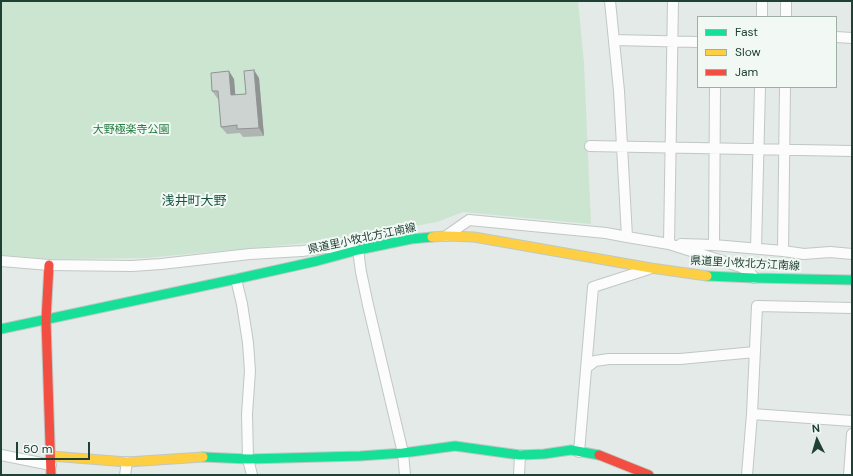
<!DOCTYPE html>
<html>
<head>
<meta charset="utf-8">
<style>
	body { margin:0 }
	#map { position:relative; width:853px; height:476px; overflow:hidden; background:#e4eae7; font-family:"DM Sans",sans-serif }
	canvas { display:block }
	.frame { position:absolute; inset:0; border:2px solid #1f4035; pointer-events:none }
	.legend { position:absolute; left:697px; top:16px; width:140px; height:72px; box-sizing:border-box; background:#f2f9f5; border:1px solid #9eafa8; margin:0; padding:5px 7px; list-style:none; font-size:12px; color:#1f4035 }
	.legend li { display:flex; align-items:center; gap:8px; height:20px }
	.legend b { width:20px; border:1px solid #9eafa8 }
	.north { position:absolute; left:797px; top:420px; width:40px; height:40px; -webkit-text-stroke:3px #f2f9f5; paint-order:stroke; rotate:355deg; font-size:11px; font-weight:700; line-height:16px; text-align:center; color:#1f4035 }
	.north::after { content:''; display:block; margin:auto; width:14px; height:18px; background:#1f4035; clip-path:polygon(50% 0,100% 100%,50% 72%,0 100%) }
	.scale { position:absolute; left:16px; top:442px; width:74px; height:18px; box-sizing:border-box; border:2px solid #1f4035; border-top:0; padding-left:5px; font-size:12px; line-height:14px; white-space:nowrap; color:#1f4035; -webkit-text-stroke:3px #f2f9f5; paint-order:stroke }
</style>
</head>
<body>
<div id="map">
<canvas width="853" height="476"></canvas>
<div class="frame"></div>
<ul class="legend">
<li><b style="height:5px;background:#16e098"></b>Fast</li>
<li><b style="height:5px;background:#ffcf43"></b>Slow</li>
<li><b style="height:5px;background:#f24e42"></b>Jam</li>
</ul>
<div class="north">N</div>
<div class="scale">50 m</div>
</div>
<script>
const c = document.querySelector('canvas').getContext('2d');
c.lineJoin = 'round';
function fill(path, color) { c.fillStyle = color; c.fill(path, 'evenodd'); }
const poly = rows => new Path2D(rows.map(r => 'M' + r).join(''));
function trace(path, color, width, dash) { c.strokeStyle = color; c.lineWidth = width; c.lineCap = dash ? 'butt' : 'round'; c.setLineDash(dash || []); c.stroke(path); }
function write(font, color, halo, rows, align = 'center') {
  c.font = font + ' "DM Sans","Noto Sans JP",sans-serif'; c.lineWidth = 4; c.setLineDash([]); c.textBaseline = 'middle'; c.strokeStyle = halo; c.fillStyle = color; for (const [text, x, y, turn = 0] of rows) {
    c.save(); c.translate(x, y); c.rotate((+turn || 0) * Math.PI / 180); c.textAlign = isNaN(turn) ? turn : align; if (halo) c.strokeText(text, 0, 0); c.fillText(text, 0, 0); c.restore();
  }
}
fill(poly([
	[1,1,578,1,584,63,591,224,463,212,437,222,338,240,146,258,50,259,1,255]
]), '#cbe5d1');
const street = poly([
	[610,1,619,91,627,237],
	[762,17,762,1],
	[786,17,786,1],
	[836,37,852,38],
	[614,40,698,42],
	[590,146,852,151],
	[446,236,469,220,606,233,627,237,669,244,741,267,749,271,754,278],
	[669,244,673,1],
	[681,244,714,245,783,251,804,254,830,252,852,254],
	[714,245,715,87],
	[756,248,760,87],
	[783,251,785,87],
	[1,261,49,265,132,266,161,264,250,254,302,251,325,248,342,248,358,250,361,272,368,305,403,453,405,475],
	[236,279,242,304,248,343,250,371,247,414,248,459,252,475],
	[586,368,595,361,609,359,680,359,755,352],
	[752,414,852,421],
	[579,452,593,287,649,269],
	[1,455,51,465],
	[125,475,127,462],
	[519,475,520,455],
	[747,475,752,414,757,306,852,308],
	[849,475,852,434]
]);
const fast = poly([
	[707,276,754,278,852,280],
	[1,329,236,279,317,261,358,250,411,239,432,237],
	[203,457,248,459,360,456,403,453,455,446,520,455,544,454,571,450,599,455]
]);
const slow = poly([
	[432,237,446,236,474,237,651,268,707,276],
	[51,456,127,462,203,457]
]);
const jam = poly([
	[49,265,46,320,51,475],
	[599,455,649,475]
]);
trace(street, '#c1c7c4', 12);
trace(fast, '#bfc8c4', 11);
trace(slow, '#bfc8c4', 11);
trace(jam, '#bfc8c4', 11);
trace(street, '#fbfcfb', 10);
trace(fast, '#16e098', 9);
trace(slow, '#ffcf43', 9);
trace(jam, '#f24e42', 9);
fill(poly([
	[259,78,264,136,243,137,240,133,227,134,221,127,219,99,218,99,212,91,234,79,235,95,246,94]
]), '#afb5b3');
fill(poly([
	[254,70,259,78,264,136,259,128],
	[229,71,234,79,236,103,231,95]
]), '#8f9492');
const building = poly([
	[254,70,259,128,237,129,237,125,221,127,218,91,212,91,211,73,229,71,231,95,246,94,244,71,254,70]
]);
fill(building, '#ccd3d0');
trace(building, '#8f9492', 1);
write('11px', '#247c40', '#f2f9f5', [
	["大野極楽寺公園",131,130]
]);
write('11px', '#1f4035', '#f2f9f5', [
	["県道里小牧北方江南線",362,239,-12],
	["県道里小牧北方江南線",745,264,3]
]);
write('13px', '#185542', '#f2f9f5', [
	["浅井町大野",194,202]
]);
</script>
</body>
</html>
